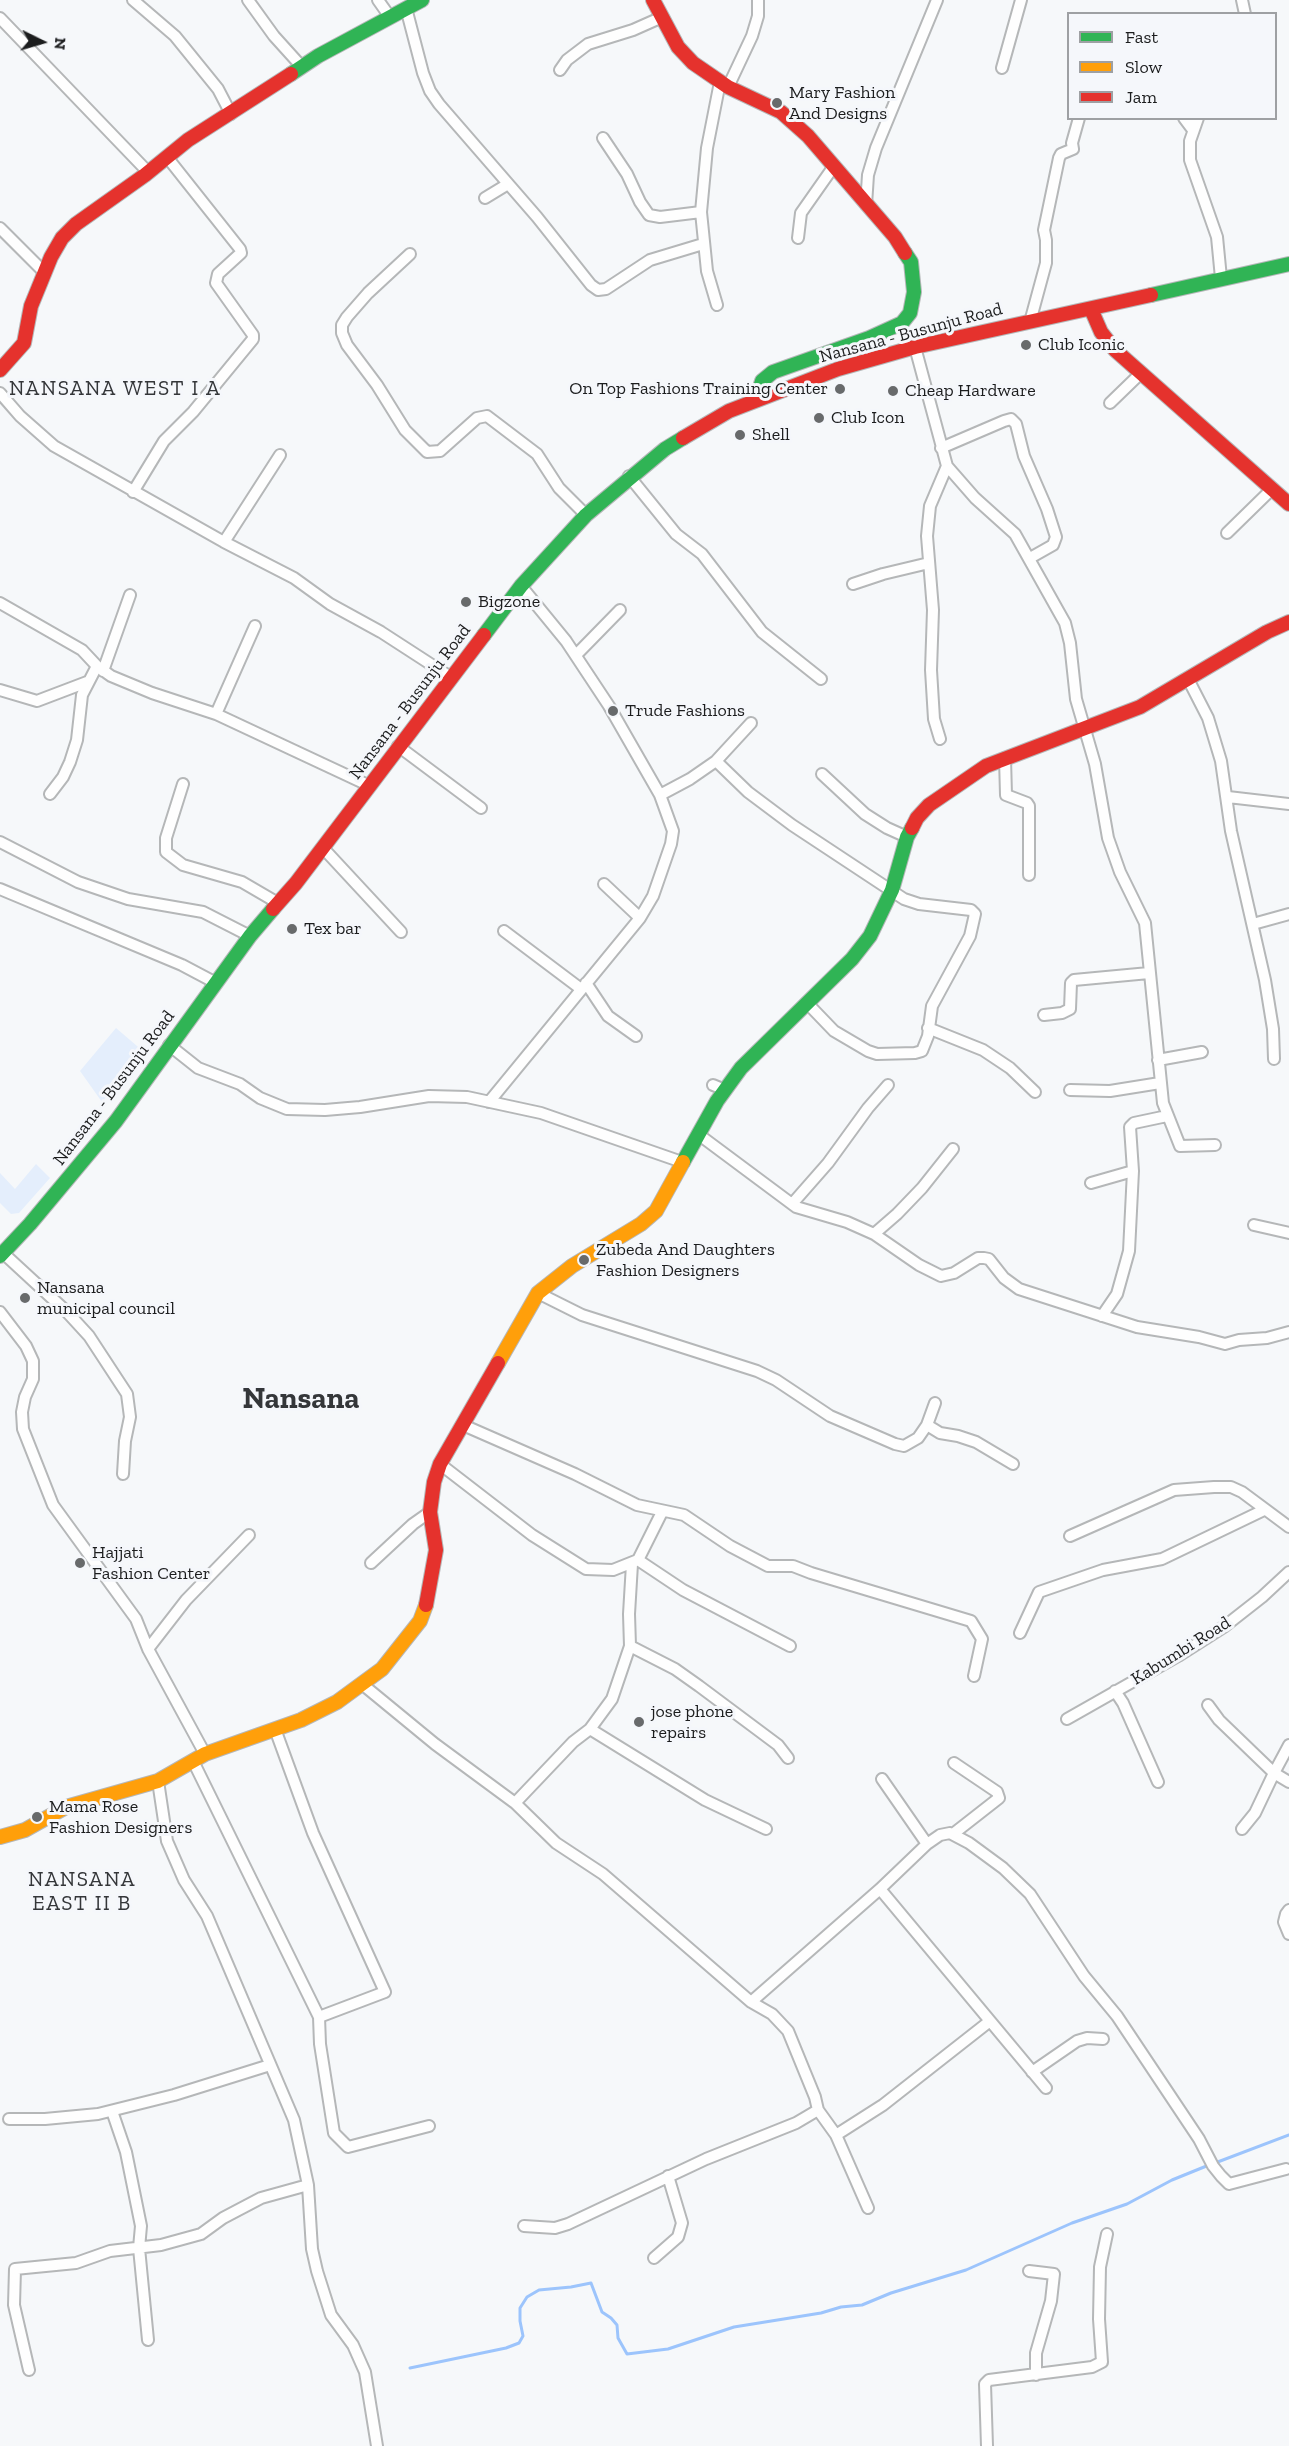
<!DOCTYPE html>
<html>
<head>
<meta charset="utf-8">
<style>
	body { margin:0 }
	#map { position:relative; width:1289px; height:2446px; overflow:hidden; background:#f6f8fa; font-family:"Zilla Slab",serif }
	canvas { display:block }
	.legend { position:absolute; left:1067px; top:12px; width:210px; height:108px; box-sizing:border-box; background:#f5f7fb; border:2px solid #9ea0a3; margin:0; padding:8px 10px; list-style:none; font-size:18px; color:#1c1d1e }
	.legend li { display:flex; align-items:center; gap:12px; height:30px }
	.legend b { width:30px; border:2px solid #9ea0a3 }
	.north { position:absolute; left:12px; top:12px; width:60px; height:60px; -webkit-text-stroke:4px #f5f7fb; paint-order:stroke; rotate:95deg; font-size:16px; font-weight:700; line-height:24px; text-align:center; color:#1c1d1e }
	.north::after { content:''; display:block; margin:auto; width:21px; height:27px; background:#1c1d1e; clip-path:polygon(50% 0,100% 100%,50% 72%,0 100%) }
</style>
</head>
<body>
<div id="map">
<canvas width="1289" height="2446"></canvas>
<ul class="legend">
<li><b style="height:8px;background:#30b455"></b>Fast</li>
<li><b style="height:8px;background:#ff9f0a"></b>Slow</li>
<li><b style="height:8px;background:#e5322d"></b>Jam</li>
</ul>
<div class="north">N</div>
</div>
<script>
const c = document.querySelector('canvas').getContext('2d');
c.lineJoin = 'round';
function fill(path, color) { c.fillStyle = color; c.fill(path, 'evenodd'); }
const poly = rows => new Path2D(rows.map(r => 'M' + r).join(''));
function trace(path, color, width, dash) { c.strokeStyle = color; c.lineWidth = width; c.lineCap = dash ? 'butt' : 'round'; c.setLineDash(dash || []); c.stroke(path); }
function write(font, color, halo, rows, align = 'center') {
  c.font = font + ' "Zilla Slab",serif'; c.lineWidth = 6; c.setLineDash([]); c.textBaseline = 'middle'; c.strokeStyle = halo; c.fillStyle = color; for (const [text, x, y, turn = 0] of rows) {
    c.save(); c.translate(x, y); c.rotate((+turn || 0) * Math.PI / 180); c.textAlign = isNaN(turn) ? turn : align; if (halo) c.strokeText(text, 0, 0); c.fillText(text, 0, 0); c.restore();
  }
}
fill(poly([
	[116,1028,144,1052,102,1102,80,1071],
	[36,1164,50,1178,19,1213,11,1214,0,1203,0,1173,15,1189]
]), '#e4eefc');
trace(poly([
	[1215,2163,1289,2135],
	[410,2368,506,2348,519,2343,523,2336,520,2321,520,2308,527,2297,539,2290,571,2287,591,2283,602,2312,611,2318,617,2325,618,2338,627,2354,668,2349,734,2327,821,2313,841,2307,862,2305,891,2293,966,2270,1072,2223,1127,2204,1172,2180,1209,2165]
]), '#9cc4fc', 3);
const street = poly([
	[133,0,175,36,218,89,231,114],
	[248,0,274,36,302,67],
	[378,0,390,17],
	[1242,0,1245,14],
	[406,8,423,73,430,91,439,104,537,217,591,285,598,290,606,289,650,260,703,244],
	[0,18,148,172],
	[1002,68,1021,0],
	[560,70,567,60,588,44,633,30,660,18],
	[728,87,752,36,758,16,758,0],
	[1184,118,1193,130],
	[1198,118,1190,141,1190,160,1217,237,1221,278],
	[603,138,627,174,640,202,649,215,660,217,701,212],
	[485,198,508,184],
	[866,205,868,175,876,148,937,0],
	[0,228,45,273],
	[798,238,801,213,834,166],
	[410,254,368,293,347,317,342,325,342,333,347,345,377,385,405,430,427,452,440,451,477,418,487,416,537,454,559,488,586,515],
	[717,305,707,271,701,212,707,148,720,82],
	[1030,322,1046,263,1046,240,1044,230,1059,158,1061,154,1073,149,1072,143,1079,118],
	[915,347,947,466,975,498,1015,534,1065,623,1070,643,1076,699,1095,764,1108,838,1120,872,1145,923,1163,1103,1180,1146,1215,1145],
	[0,393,20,416,54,446,224,542,294,578,330,604,381,632,452,678],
	[1110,403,1141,373],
	[941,448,1004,421,1011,419,1016,424,1024,456,1047,509,1056,537,1053,545,1030,558],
	[629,476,676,534,702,554,762,632,821,679],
	[133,492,164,441,193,412,253,339,253,335,216,283,218,274,241,253,240,249,167,157],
	[1227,533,1272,489],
	[224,542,280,455],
	[853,584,883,574,929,563],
	[0,603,82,650,97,666,111,676,152,693,216,714,370,786],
	[576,655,620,610],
	[103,671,130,595],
	[1188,679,1208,718,1221,761,1231,831,1265,980,1273,1029,1274,1059],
	[0,690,37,701,87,682],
	[216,714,255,626],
	[940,739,934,719,931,670,933,610,927,536,930,506,947,466],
	[398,746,481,808],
	[1005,758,1006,795,1027,803,1029,806,1029,875],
	[716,761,751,723],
	[822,774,865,814,887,828,907,837],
	[183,784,166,838,166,852,183,865,242,882,278,903],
	[50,794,63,777,70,762,77,740,82,695,97,666],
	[660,795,690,779,716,761,748,792,792,825,904,899,919,904,971,910,975,914,970,936,932,1006,928,1036,922,1051,915,1053,877,1054,868,1051,834,1031,808,1004],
	[1228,797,1289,804],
	[0,842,78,882,128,899,203,912,250,936],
	[323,848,401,932],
	[604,884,640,918],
	[0,889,182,965,216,983],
	[1253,924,1289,914],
	[504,931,581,989],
	[586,983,608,1016,636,1036],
	[1044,1015,1062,1013,1070,1009,1071,983,1074,980,1149,973],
	[928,1028,983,1050,1010,1068,1035,1092],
	[169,1045,198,1068,240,1084,260,1098,287,1109,325,1110,360,1107,429,1096,467,1097,541,1113,682,1162],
	[1158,1060,1202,1052],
	[713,1085,725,1090],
	[1070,1090,1110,1091,1160,1083],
	[489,1102,640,918,653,896,671,844,673,831,660,795,609,706,566,641,521,586],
	[698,1134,796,1207,847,1222,874,1234,919,1265,941,1276,954,1273,978,1258,984,1258,989,1259,1004,1278,1019,1289,1137,1327,1199,1337,1225,1344,1239,1340,1267,1338,1289,1332],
	[1091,1183,1133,1171],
	[792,1204,828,1163,868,1108,888,1085],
	[1254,1225,1289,1233],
	[874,1234,897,1214,922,1188,953,1149],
	[3,1253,67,1312,89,1336,127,1394,130,1417,125,1441,123,1474],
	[538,1293,582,1315,757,1371,776,1380,830,1416,895,1444,904,1446,918,1438,927,1425,935,1403],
	[0,1312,26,1346,33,1361,33,1379,25,1397,22,1412,23,1429,53,1505,136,1619,148,1649,205,1754],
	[1102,1316,1117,1294,1129,1251,1133,1171,1130,1127,1134,1123,1167,1116],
	[463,1425,575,1474,637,1505,684,1515,730,1546,768,1566,793,1566,811,1573,971,1621,982,1639,974,1676],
	[927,1425,940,1433,958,1436,976,1442,1013,1464],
	[440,1464,532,1535,586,1569,613,1570,638,1560,662,1512],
	[1070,1536,1174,1490,1214,1487,1231,1487,1242,1492,1289,1527],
	[638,1560,683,1590,790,1646],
	[371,1563,413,1524,430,1512],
	[1020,1633,1039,1592,1103,1570,1162,1559,1264,1510],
	[630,1646,675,1669,699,1686,778,1745,788,1758],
	[148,1649,186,1600,249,1535],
	[362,1684,435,1744,515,1803,556,1843,603,1874,751,2002,772,2014,788,2031,815,2097,818,2110,796,2123,706,2159,568,2224,555,2228,524,2226],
	[1115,1691,1123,1703,1158,1782],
	[1208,1705,1219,1720,1274,1773,1255,1813,1242,1829],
	[1067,1719,1178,1656,1225,1626,1262,1597,1289,1572],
	[275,1729,313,1833,385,1992,319,2017],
	[590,1729,705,1800,766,1829],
	[1289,1745,1274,1773,1289,1782],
	[193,1761,319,2017,320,2044,334,2133,348,2147,429,2126],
	[882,1779,927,1844],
	[158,1781,167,1841,184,1880,207,1916,294,2120,308,2185,312,2249,317,2271,331,2315,353,2345,365,2372,377,2446],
	[515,1803,573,1742,590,1729,612,1699,630,1646,629,1614,632,1564],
	[953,1834,999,1798,997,1792,954,1763],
	[880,1889,1046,2088],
	[1289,1910,1286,1914,1284,1922,1289,1934],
	[751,2002,880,1889,927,1844,940,1835,950,1833,969,1843,1003,1868,1030,1894,1084,1976,1117,2016,1199,2139,1213,2166,1221,2176,1229,2184,1286,2169],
	[1032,2072,1077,2041,1087,2038,1103,2039],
	[818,2110,836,2135,868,2208],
	[112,2111,126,2152,141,2226,139,2248,148,2340],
	[9,2119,45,2119,98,2114,174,2095,270,2065],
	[836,2135,883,2105,990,2021],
	[654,2258,678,2237,682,2223,668,2176],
	[1029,2271,1054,2274,1051,2301,1036,2353,1036,2375],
	[29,2370,14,2305,15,2269,76,2263,110,2251,161,2245,201,2234,223,2218,261,2198,308,2185],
	[987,2446,985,2384,989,2380,1092,2367,1102,2362,1099,2319,1100,2267,1107,2234]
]);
const fast = poly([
	[291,74,318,56,422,0],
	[1151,295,1289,264],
	[756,400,762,381,773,372,869,338,902,323,910,313,914,292,911,262,905,253],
	[484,635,521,586,586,515,665,449,683,438],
	[683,1162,717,1101,741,1068,852,959,870,936,892,890,907,837,912,828],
	[0,1256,30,1224,116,1121,250,936,273,909]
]);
const slow = poly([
	[498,1363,538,1293,572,1266,641,1224,656,1211,683,1162],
	[0,1837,25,1830,66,1807,158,1781,205,1754,301,1720,337,1702,382,1669,420,1621,426,1605]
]);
const jam = poly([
	[653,0,678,47,693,63,728,87,781,112,808,136,895,237,905,253],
	[1091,309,1101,332,1115,350,1289,504],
	[0,370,24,343,31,306,51,257,62,238,76,224,145,175,188,140,291,74],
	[683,438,729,411,838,369,915,347,1151,295],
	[912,828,917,818,929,805,986,766,1140,707,1267,632,1289,622],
	[273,909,296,883,484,635],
	[426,1605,436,1550,430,1512,434,1482,440,1464,498,1363]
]);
trace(street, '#b5b7b8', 14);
trace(fast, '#b5b7b8', 16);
trace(slow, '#b5b7b8', 16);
trace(jam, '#b5b7b8', 16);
trace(street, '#fefefe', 10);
trace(fast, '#30b455', 14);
trace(slow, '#ff9f0a', 14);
trace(jam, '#e5322d', 14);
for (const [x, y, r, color] of [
	[777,103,6,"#686a6b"],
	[1026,345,6,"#686a6b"],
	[840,389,6,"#686a6b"],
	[893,391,6,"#686a6b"],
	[819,418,6,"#686a6b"],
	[740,435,6,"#686a6b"],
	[466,602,6,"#686a6b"],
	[613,711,6,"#686a6b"],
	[292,929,6,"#686a6b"],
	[584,1260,6,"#686a6b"],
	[25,1298,6,"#686a6b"],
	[80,1563,6,"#686a6b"],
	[639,1722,6,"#686a6b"],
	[37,1817,6,"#686a6b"]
]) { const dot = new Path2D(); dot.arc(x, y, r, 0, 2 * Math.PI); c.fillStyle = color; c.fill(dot); trace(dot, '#f5f7fb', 2); }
write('18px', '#1c1d1e', '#f5f7fb', [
	["Mary Fashion",789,93],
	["And Designs",789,114],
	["Club Iconic",1038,345],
	["On Top Fashions Training Center",828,389,"right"],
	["Cheap Hardware",905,391],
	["Club Icon",831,418],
	["Shell",752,435],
	["Bigzone",478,602],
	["Trude Fashions",625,711],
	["Tex bar",304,929],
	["Zubeda And Daughters",596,1250],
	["Fashion Designers",596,1271],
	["Nansana",37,1288],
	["municipal council",37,1309],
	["Hajjati",92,1553],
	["Fashion Center",92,1574],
	["jose phone",651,1712],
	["repairs",651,1733],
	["Mama Rose",49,1807],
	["Fashion Designers",49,1828]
], 'left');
write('18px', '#1c1d1e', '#f5f7fb', [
	["Nansana - Busunju Road",911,333,-15],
	["Nansana - Busunju Road",410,702,-53],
	["Nansana - Busunju Road",114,1088,-53],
	["Kabumbi Road",1181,1651,-32]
]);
c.letterSpacing = '1.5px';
write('21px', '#343639', '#f5f7fb', [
	["NANSANA WEST I A",115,389],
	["NANSANA",82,1880],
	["EAST II B",82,1904]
]);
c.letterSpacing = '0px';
write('bold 30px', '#343639', '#f5f7fb', [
	["Nansana",301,1399]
]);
</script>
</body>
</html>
